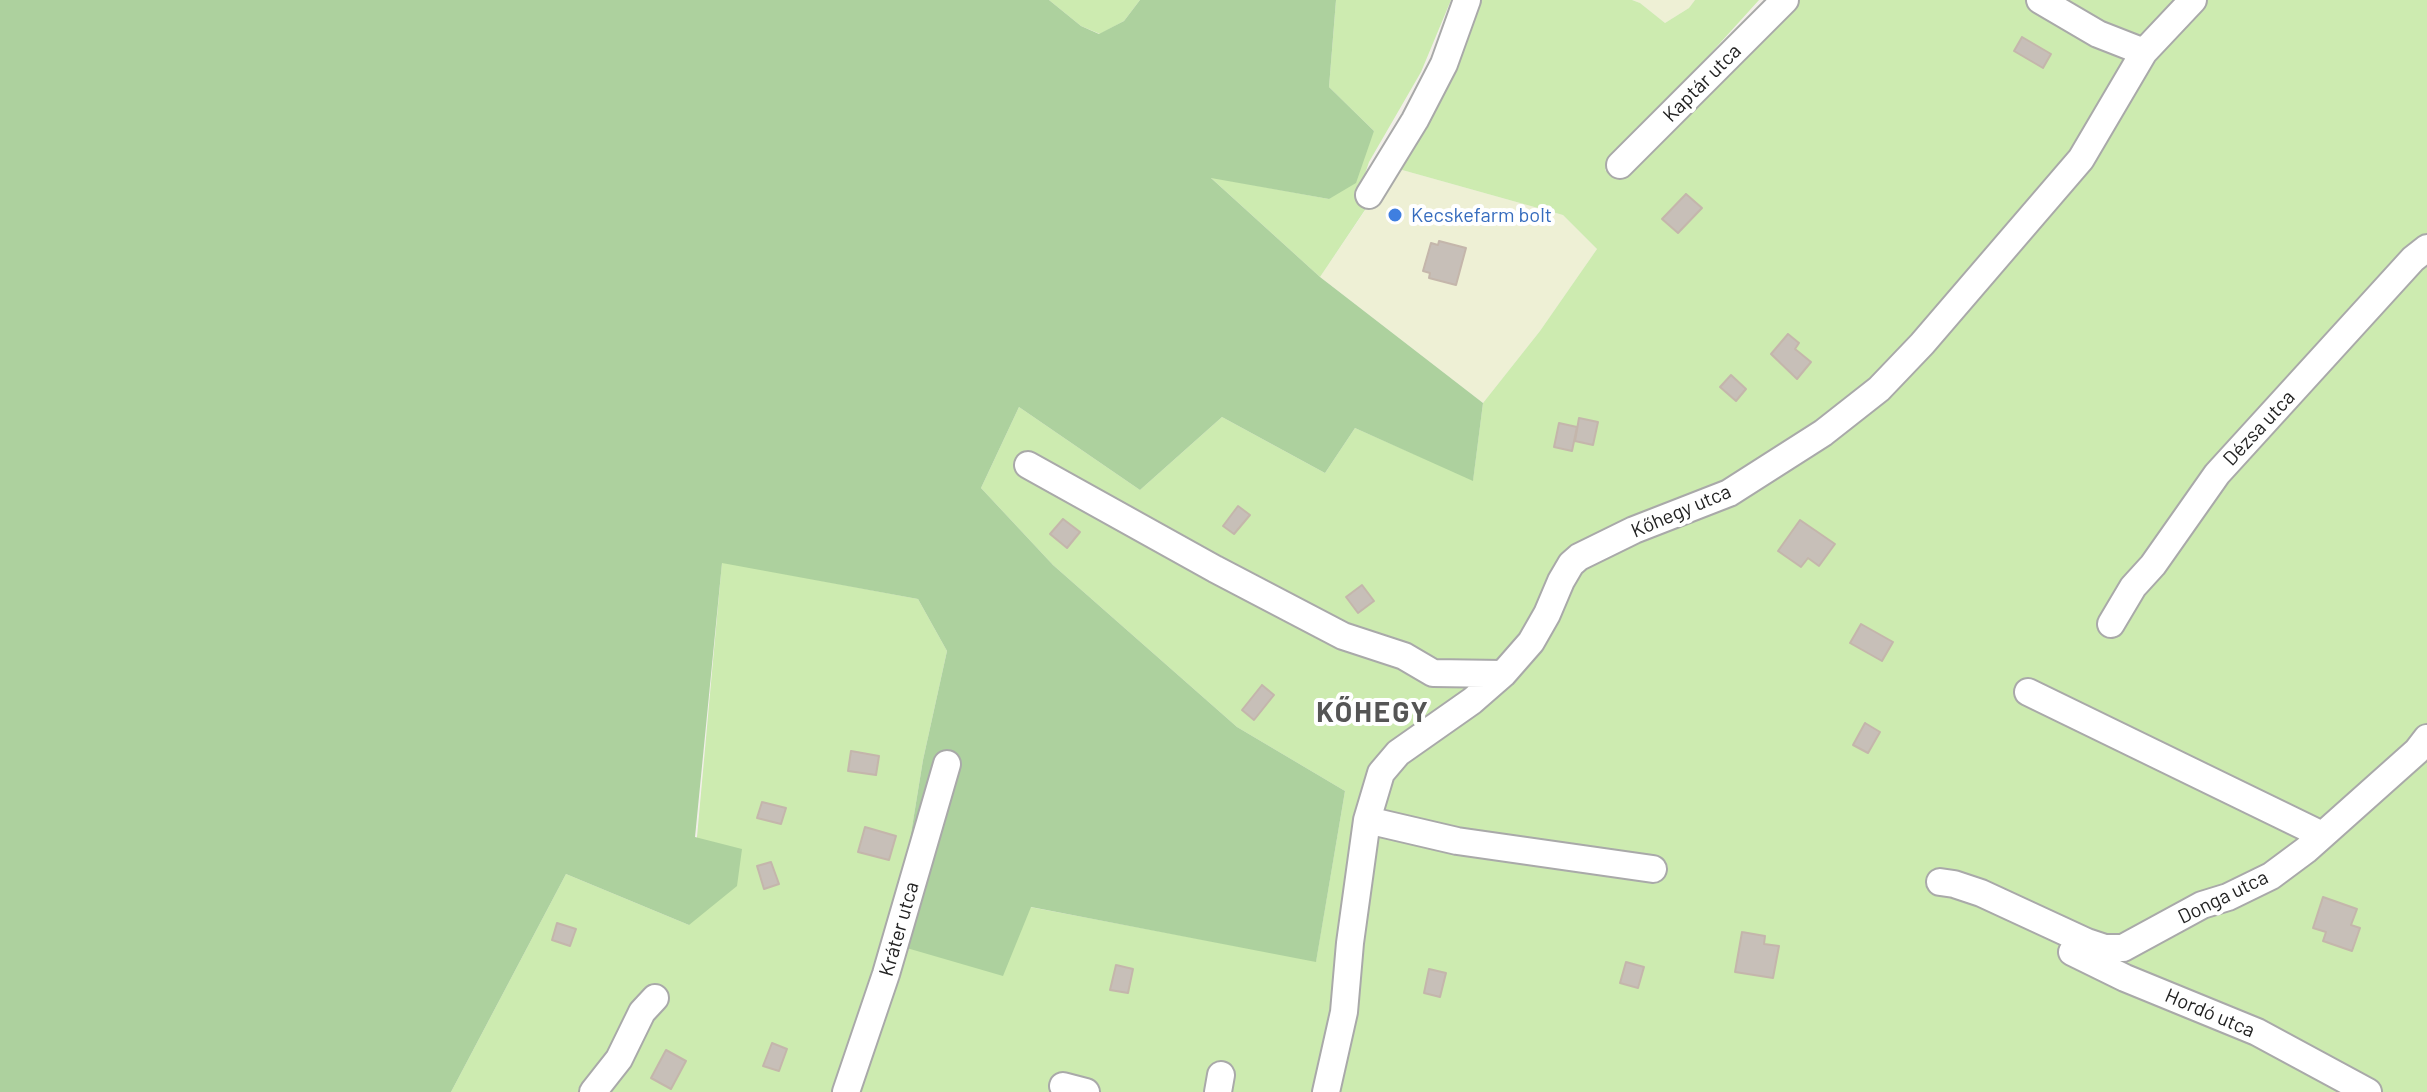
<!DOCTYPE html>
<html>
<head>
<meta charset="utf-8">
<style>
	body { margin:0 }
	canvas { display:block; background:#f2efe9 }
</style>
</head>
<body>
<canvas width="2427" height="1092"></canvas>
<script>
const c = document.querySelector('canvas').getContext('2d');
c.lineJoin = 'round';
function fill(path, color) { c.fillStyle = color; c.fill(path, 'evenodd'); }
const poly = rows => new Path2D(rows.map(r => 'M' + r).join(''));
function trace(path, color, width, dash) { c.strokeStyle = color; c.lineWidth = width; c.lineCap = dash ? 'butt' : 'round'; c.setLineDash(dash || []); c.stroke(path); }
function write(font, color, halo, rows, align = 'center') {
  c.font = font + ' Barlow,sans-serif'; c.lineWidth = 8; c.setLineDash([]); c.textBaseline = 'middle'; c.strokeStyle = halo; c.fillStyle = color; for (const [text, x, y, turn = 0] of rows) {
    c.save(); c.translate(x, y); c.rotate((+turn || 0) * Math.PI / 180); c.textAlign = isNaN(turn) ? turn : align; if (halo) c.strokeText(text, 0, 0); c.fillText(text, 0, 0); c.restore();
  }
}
fill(poly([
	[1632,0,1695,0,1689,8,1665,23,1640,3],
	[1388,166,1563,215,1597,249,1540,331,1483,403,1320,277,1375,196]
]), '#eef0d5');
fill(poly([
	[1049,0,1140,0,1124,21,1100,34,1081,26],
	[1336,0,1451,0,1421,72,1369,162,1361,186,1375,195,1320,277,1210,177,1329,199,1374,131,1329,87],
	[1461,0,1632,0,1640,3,1665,23,1689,8,1695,0,1759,0,1605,170,1612,174,1775,0,2427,0,2427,1092,451,1092,566,874,689,925,722,562,918,599,947,651,923,760,893,944,1030,907,1316,961,1345,791,1237,727,1053,565,981,488,1019,407,1140,490,1222,417,1325,473,1355,428,1473,480,1483,403,1540,331,1597,249,1563,215,1388,166]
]), '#cdebb0');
fill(poly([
	[0,0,1049,0,1081,26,1099,34,1124,21,1140,0,1336,0,1329,87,1374,131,1356,183,1329,199,1211,178,1320,277,1483,403,1473,481,1355,428,1325,473,1222,417,1140,490,1019,407,981,488,1053,565,1237,727,1345,791,1316,962,1031,907,1003,976,893,944,923,760,947,651,918,599,722,563,695,837,742,849,737,886,689,925,566,874,451,1092,0,1092]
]), '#add19e');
const building = poly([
	[2022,37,2051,54,2043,68,2014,51,2022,37],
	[1686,194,1702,208,1678,233,1662,219,1686,194],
	[1439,241,1466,248,1456,285,1429,278,1430,273,1423,271,1431,243,1438,245,1439,241],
	[1788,334,1799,343,1795,349,1811,362,1797,379,1771,354,1788,334],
	[1731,375,1746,389,1736,401,1720,387,1731,375],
	[1579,418,1598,422,1593,445,1575,441,1579,418],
	[1559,423,1577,427,1572,451,1554,447,1559,423],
	[1238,506,1250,515,1234,534,1223,526,1238,506],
	[1063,519,1080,532,1067,548,1050,534,1063,519],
	[1800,520,1835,544,1819,566,1808,558,1801,567,1778,551,1800,520],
	[1362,585,1374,601,1358,613,1346,597,1362,585],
	[1861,624,1893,642,1882,661,1850,643,1861,624],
	[1262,685,1274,695,1254,720,1242,710,1262,685],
	[1865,723,1880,732,1868,753,1853,745,1865,723],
	[851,751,879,756,876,775,848,771,851,751],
	[762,802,786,808,781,824,757,818,762,802],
	[865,827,896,836,889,860,858,852,865,827],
	[771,862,779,884,764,889,757,866,771,862],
	[2323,897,2357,909,2351,925,2360,928,2352,951,2323,941,2326,932,2313,928,2323,897],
	[557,923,576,929,570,946,552,940,557,923],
	[1742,932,1765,936,1764,944,1779,946,1773,978,1735,972,1742,932],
	[1626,962,1644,967,1638,988,1620,983,1626,962],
	[1116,965,1133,969,1128,993,1110,990,1116,965],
	[1429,969,1446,973,1440,997,1424,993,1429,969],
	[772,1043,787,1049,779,1071,763,1066,772,1043],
	[666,1050,686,1061,671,1089,651,1078,666,1050]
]);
fill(building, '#c7bfb8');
trace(building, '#c4b6ab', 2);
const minor = poly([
	[2040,0,2098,34,2144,52],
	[1620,165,1785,0],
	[1369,195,1415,120,1444,64,1467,0],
	[1028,465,1215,569,1343,636,1404,656,1433,673,1503,674],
	[2111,624,2133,587,2153,565,2217,474,2413,259,2427,248],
	[2028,692,2322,835],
	[1367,820,1457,841,1653,869],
	[1940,882,1954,884,1981,893,2087,942,2105,948,2123,948,2202,905,2228,897,2271,876,2306,850,2417,751,2427,738],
	[2072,952,2125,978,2257,1032,2368,1092],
	[1063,1086,1086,1092],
	[593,1092,619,1059,642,1012,655,998],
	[846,1092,886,974,947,764],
	[1218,1092,1221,1075],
	[1326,1092,1344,1012,1350,943,1367,820,1381,773,1398,753,1472,701,1503,674,1531,642,1547,614,1561,581,1571,564,1579,557,1634,530,1729,493,1823,433,1879,389,1922,344,2081,159,2144,52,2193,0]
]);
trace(minor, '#a9a9a9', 30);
trace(minor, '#fff', 26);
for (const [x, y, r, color] of [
	[1395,215,8,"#3f7fe0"]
]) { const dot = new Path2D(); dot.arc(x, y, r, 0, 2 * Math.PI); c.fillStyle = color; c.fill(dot); trace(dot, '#fff', 3); }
write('20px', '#222', '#fff', [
	["Kaptár utca",1702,83,-45],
	["Dézsa utca",2259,428,-47],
	["Kőhegy utca",1681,511,-23],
	["Donga utca",2223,897,-26],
	["Kráter utca",899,929,-74],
	["Hordó utca",2210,1013,23]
]);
write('20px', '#366cbe', '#fff', [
	["Kecskefarm bolt",1411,215]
], 'left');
c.letterSpacing = '2px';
write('bold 28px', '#555', '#fff', [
	["KŐHEGY",1373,713]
]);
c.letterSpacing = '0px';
</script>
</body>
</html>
